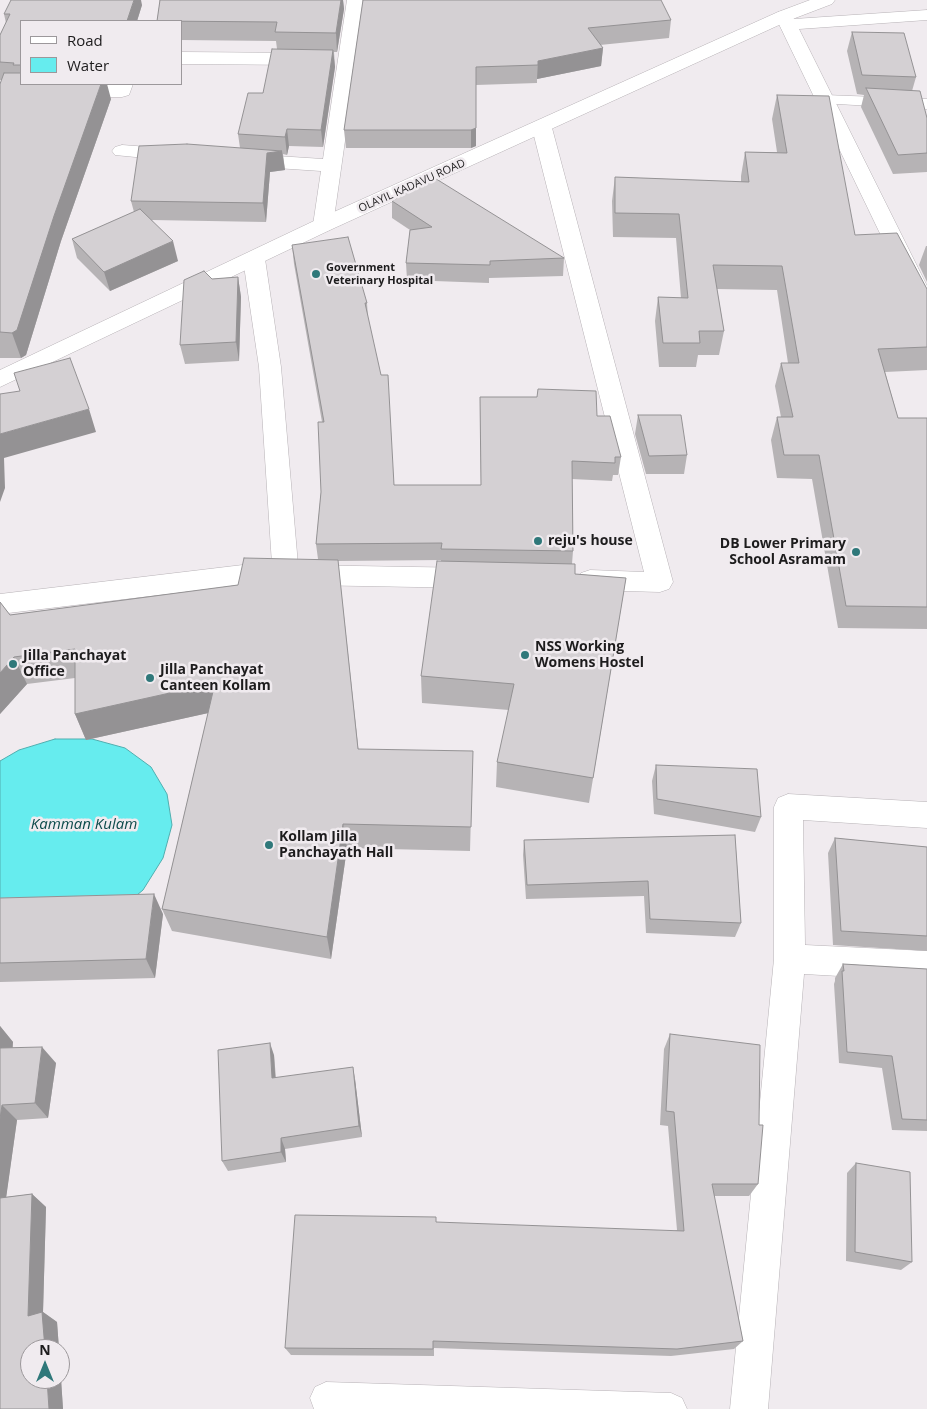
<!DOCTYPE html>
<html>
<head>
<meta charset="utf-8">
<style>
	body { margin:0 }
	#map { position:relative; width:927px; height:1409px; overflow:hidden; background:#f0ebef; font-family:"Open Sans",sans-serif }
	canvas { display:block }
	.legend { position:absolute; left:20px; top:20px; width:162px; height:65px; box-sizing:border-box; background:#f0ebef; border:1px solid #9c989b; margin:0; padding:6px 9px; list-style:none; font-size:15px; color:#1d1c1d }
	.legend li { display:flex; align-items:center; gap:10px; height:25px }
	.legend b { width:25px; border:1px solid #9c989b }
	.north { position:absolute; left:20px; top:1339px; width:50px; height:50px; box-sizing:border-box; background:#f0ebef; border:1px solid #9c989b; border-radius:50%; rotate:0deg; font-size:14px; font-weight:700; line-height:20px; text-align:center; color:#1d1c1d }
	.north::after { content:''; display:block; margin:auto; width:18px; height:22px; background:#2f787a; clip-path:polygon(50% 0,100% 100%,50% 72%,0 100%) }
</style>
</head>
<body>
<div id="map">
<canvas width="927" height="1409"></canvas>
<ul class="legend">
<li><b style="height:6px;background:#fff"></b>Road</li>
<li><b style="height:14px;background:#66ecee"></b>Water</li>
</ul>
<div class="north">N</div>
</div>
<script>
const c = document.querySelector('canvas').getContext('2d');
c.lineJoin = 'round';
function fill(path, color) { c.fillStyle = color; c.fill(path, 'evenodd'); }
const poly = rows => new Path2D(rows.map(r => 'M' + r).join(''));
function trace(path, color, width, dash) { c.strokeStyle = color; c.lineWidth = width; c.lineCap = dash ? 'butt' : 'round'; c.setLineDash(dash || []); c.stroke(path); }
function write(font, color, halo, rows, align = 'center') {
  c.font = font + ' "Open Sans",sans-serif'; c.lineWidth = 5; c.setLineDash([]); c.textBaseline = 'middle'; c.strokeStyle = halo; c.fillStyle = color; for (const [text, x, y, turn = 0] of rows) {
    c.save(); c.translate(x, y); c.rotate((+turn || 0) * Math.PI / 180); c.textAlign = isNaN(turn) ? turn : align; if (halo) c.strokeText(text, 0, 0); c.fillText(text, 0, 0); c.restore();
  }
}
const water = poly([
	[55,739,92,739,125,748,151,767,167,794,172,825,163,858,143,890,112,916,0,933,0,761,19,750,55,739]
]);
fill(water, '#66ecee');
trace(water, '#50aeaf', 1);
const service = poly([
	[825,95,927,99,927,109,819,103,817,100,825,95],
	[326,1382,671,1393,682,1398,687,1409,314,1409,310,1398,315,1387,326,1382]
]);
const minor = poly([
	[347,0,365,0,333,225,330,230,323,231,316,230,313,225,321,171,246,166,239,164,236,160,239,156,246,154,323,159,347,0],
	[927,10,927,20,799,29,927,286,927,315,919,313,916,308,775,16,778,12,784,11,790,12,794,19,927,10],
	[181,52,307,53,313,55,316,59,313,63,307,65,181,64,181,52],
	[115,84,133,84,129,95,122,97,0,97,0,85,115,84],
	[542,122,549,124,552,128,673,582,669,589,660,592,590,590,581,587,577,580,581,573,590,570,644,572,532,128,535,124,542,122],
	[122,145,176,149,183,151,186,155,183,159,176,161,115,155,112,151,115,147,122,145],
	[254,252,261,254,265,259,281,367,298,565,472,568,481,571,485,578,481,585,472,588,251,584,0,614,0,594,251,564,272,564,259,367,243,259,247,254,254,252],
	[788,794,927,802,927,828,803,820,805,945,927,951,927,981,804,974,768,1409,730,1409,774,959,774,807,778,798,788,794]
]);
const tertiary = poly([
	[810,0,835,0,832,4,790,20,330,230,0,387,0,370,316,220,778,12,810,0]
]);
trace(service, '#b7b2b6', 1);
trace(minor, '#b7b2b6', 1);
trace(tertiary, '#b7b2b6', 1);
fill(service, '#fff');
fill(minor, '#fff');
fill(tertiary, '#fff');
fill(poly([
	[160,0,343,0,344,9,337,52,334,52,335,67,323,147,289,146,287,155,283,154,285,170,270,172,266,222,152,220,178,261,110,291,77,258,72,239,134,212,131,201,240,148,238,134,263,93,277,49,276,41,181,40,181,21,157,21],
	[363,0,671,20,669,38,600,45,603,48,601,66,537,79,537,83,476,85,476,146,471,148,346,148,344,130],
	[142,5,137,21,21,21,21,84,111,99,61,241,26,355,21,358,0,358,0,84,2,80,0,80,0,35,6,23,4,14],
	[852,32,916,77,912,91,927,118,927,172,893,174,861,107,864,95,857,94,847,51],
	[777,95,855,235,927,289,927,370,885,372,898,418,927,418,927,629,838,628,812,479,777,478,771,440,777,417,781,417,775,386,781,363,788,363,777,290,717,289,724,331,719,355,698,355,696,367,659,367,655,321,658,297,681,298,676,238,613,237,612,201,615,177,741,182,741,176,745,152,777,152,772,119],
	[392,201,564,258,563,276,489,278,489,283,407,280,406,263,410,230,392,218],
	[292,245,367,303,368,318,394,485,481,485,480,397,597,416,621,457,618,475,613,475,612,481,572,479,573,551,572,564,575,574,626,578,589,803,496,787,497,762,509,710,422,703,421,676,441,560,338,561,358,749,472,777,470,851,347,848,331,959,172,931,162,909,208,713,86,740,75,714,75,678,27,684,0,714,0,602,10,615,238,585,318,559,316,544,321,492,322,422,294,264],
	[926,246,927,246,927,282,919,265],
	[238,277,241,297,239,361,185,364,180,345,212,279],
	[638,415,687,455,684,474,646,474,635,434],
	[656,765,761,817,755,832,654,814,652,781],
	[735,835,741,923,735,937,646,933,644,896,526,899,523,855,524,840],
	[835,838,927,847,927,951,833,945,828,853],
	[0,898,163,914,155,978,0,982],
	[843,964,927,969,927,1131,892,1130,882,1068,839,1063,834,984,835,981,835,978],
	[0,1026,13,1042,13,1048,56,1063,48,1118,17,1120,6,1197,32,1194,46,1207,43,1312,57,1322,59,1349,30,1349,60,1379,60,1364,63,1409,0,1409],
	[670,1034,758,1184,749,1196,714,1196,743,1341,734,1349,671,1356,434,1348,434,1356,291,1355,285,1348,677,1230,668,1126,660,1125,664,1049],
	[274,1055,276,1078,355,1079,362,1137,285,1149,286,1162,228,1171,222,1161],
	[856,1163,912,1262,901,1270,846,1261,847,1173]
]), '#b6b3b5');
fill(poly([
	[134,0,141,0,142,5,137,21,127,21],
	[341,0,343,0,344,9,337,52,336,33],
	[603,48,601,66,537,79,538,61],
	[333,50,335,67,323,147,321,130],
	[101,84,107,84,111,99,61,241,26,355,21,358,12,333],
	[476,128,476,146,471,148,471,130],
	[287,129,289,146,287,155,285,137],
	[282,151,285,170,270,172,266,222,263,203,267,153],
	[173,241,178,261,110,291,104,272],
	[238,277,241,297,239,361,236,342],
	[89,409,96,432,4,458,5,488,0,502,0,434],
	[338,560,341,588,361,774,358,749],
	[14,657,27,684,0,714,0,673],
	[215,683,222,710,86,740,75,714],
	[343,824,347,848,331,959,327,937],
	[154,894,163,914,155,978,146,959],
	[0,1026,13,1042,10,1065,0,1053],
	[270,1043,274,1055,276,1090,272,1078],
	[42,1047,56,1063,48,1118,35,1103],
	[353,1067,355,1079,362,1137,359,1126],
	[2,1105,17,1120,4,1213,0,1210,0,1119],
	[281,1138,285,1149,286,1162,281,1152],
	[32,1194,46,1207,43,1312,57,1322,59,1349,45,1349,28,1316],
	[60,1364,63,1409,49,1409,47,1379,60,1379]
]), '#949294');
const building = poly([
	[11,0,134,0,127,21,21,21,21,65,13,65,14,63,0,62,0,35,10,14,4,14,11,0],
	[160,0,341,0,336,33,275,32,277,22,157,21,160,0],
	[363,0,661,0,671,20,588,28,603,48,538,61,538,65,476,67,476,128,471,130,344,130,363,0],
	[852,32,904,33,916,77,862,75,852,32],
	[272,49,333,50,321,130,287,129,285,137,238,134,248,93,263,93,272,49],
	[4,73,21,73,21,84,101,84,54,216,17,330,12,333,0,332,0,84,4,73],
	[866,88,920,91,927,118,927,153,898,155,866,88],
	[777,95,829,96,855,235,897,233,927,289,927,347,878,349,898,418,927,418,927,607,846,606,819,455,784,455,777,417,793,417,781,363,799,363,782,266,713,265,724,331,699,331,700,343,663,343,658,297,688,298,679,214,615,213,615,177,749,182,745,152,787,153,777,95],
	[187,144,282,151,267,153,263,203,131,201,139,146,187,144],
	[433,177,564,258,490,261,490,265,406,263,410,230,432,227,392,201,433,177],
	[140,209,173,241,104,272,72,239,140,209],
	[348,237,367,303,365,303,381,375,388,375,394,485,481,485,480,397,537,397,538,389,596,391,597,416,610,416,621,457,615,457,615,463,572,461,573,551,441,549,442,543,316,544,321,492,318,422,324,422,292,245,348,237],
	[204,271,212,279,238,277,236,342,180,345,184,280,204,271],
	[70,358,89,409,0,434,0,394,20,391,14,373,70,358],
	[638,415,681,415,687,455,649,456,638,415],
	[244,558,338,560,358,749,473,751,471,827,343,824,327,937,162,909,215,683,75,714,75,649,14,657,0,673,0,602,10,615,238,585,244,558],
	[437,561,575,564,575,574,626,578,593,778,497,762,514,684,421,676,437,561],
	[656,765,757,769,761,817,657,799,656,765],
	[735,835,741,923,650,919,648,881,527,885,524,840,735,835],
	[835,838,927,847,927,936,841,931,835,838],
	[154,894,146,959,0,963,0,898,154,894],
	[843,964,927,969,927,1120,902,1119,892,1056,847,1052,842,971,844,971,843,964],
	[670,1034,760,1045,759,1125,763,1125,758,1184,712,1184,743,1341,677,1349,433,1341,433,1349,285,1348,295,1215,436,1217,436,1222,684,1231,674,1112,666,1111,670,1034],
	[270,1043,272,1078,353,1067,359,1126,281,1138,281,1152,222,1161,218,1050,270,1043],
	[42,1047,35,1103,2,1105,0,1119,0,1048,42,1047],
	[856,1163,910,1172,912,1262,855,1252,856,1163],
	[32,1194,28,1316,42,1312,45,1349,30,1349,30,1379,47,1379,49,1409,0,1409,0,1198,32,1194]
]);
fill(building, '#d4d0d3');
trace(building, '#949294', 1);
for (const [x, y, r, color] of [
	[316,274,5,"#2f787a"],
	[538,541,5,"#2f787a"],
	[856,552,5,"#2f787a"],
	[525,655,5,"#2f787a"],
	[13,664,5,"#2f787a"],
	[150,678,5,"#2f787a"],
	[269,845,5,"#2f787a"]
]) { const dot = new Path2D(); dot.arc(x, y, r, 0, 2 * Math.PI); c.fillStyle = color; c.fill(dot); trace(dot, '#f0ebef', 2); }
write('11px', '#1d1c1d', '#f0ebef', [
	["OLAYIL KADAVU ROAD",412,186,-24]
]);
write('bold 11px', '#1d1c1d', '#f0ebef', [
	["Government",326,268],
	["Veterinary Hospital",326,281]
], 'left');
write('bold 14px', '#1d1c1d', '#f0ebef', [
	["reju's house",548,541],
	["DB Lower Primary",846,544,"right"],
	["School Asramam",846,560,"right"],
	["NSS Working",535,647],
	["Womens Hostel",535,663],
	["Jilla Panchayat",23,656],
	["Office",23,672],
	["Jilla Panchayat",160,670],
	["Canteen Kollam",160,686],
	["Kollam Jilla",279,837],
	["Panchayath Hall",279,853]
], 'left');
write('italic 15px', '#0c4a4b', '#f0ebef', [
	["Kamman Kulam",84,825]
]);
</script>
</body>
</html>
